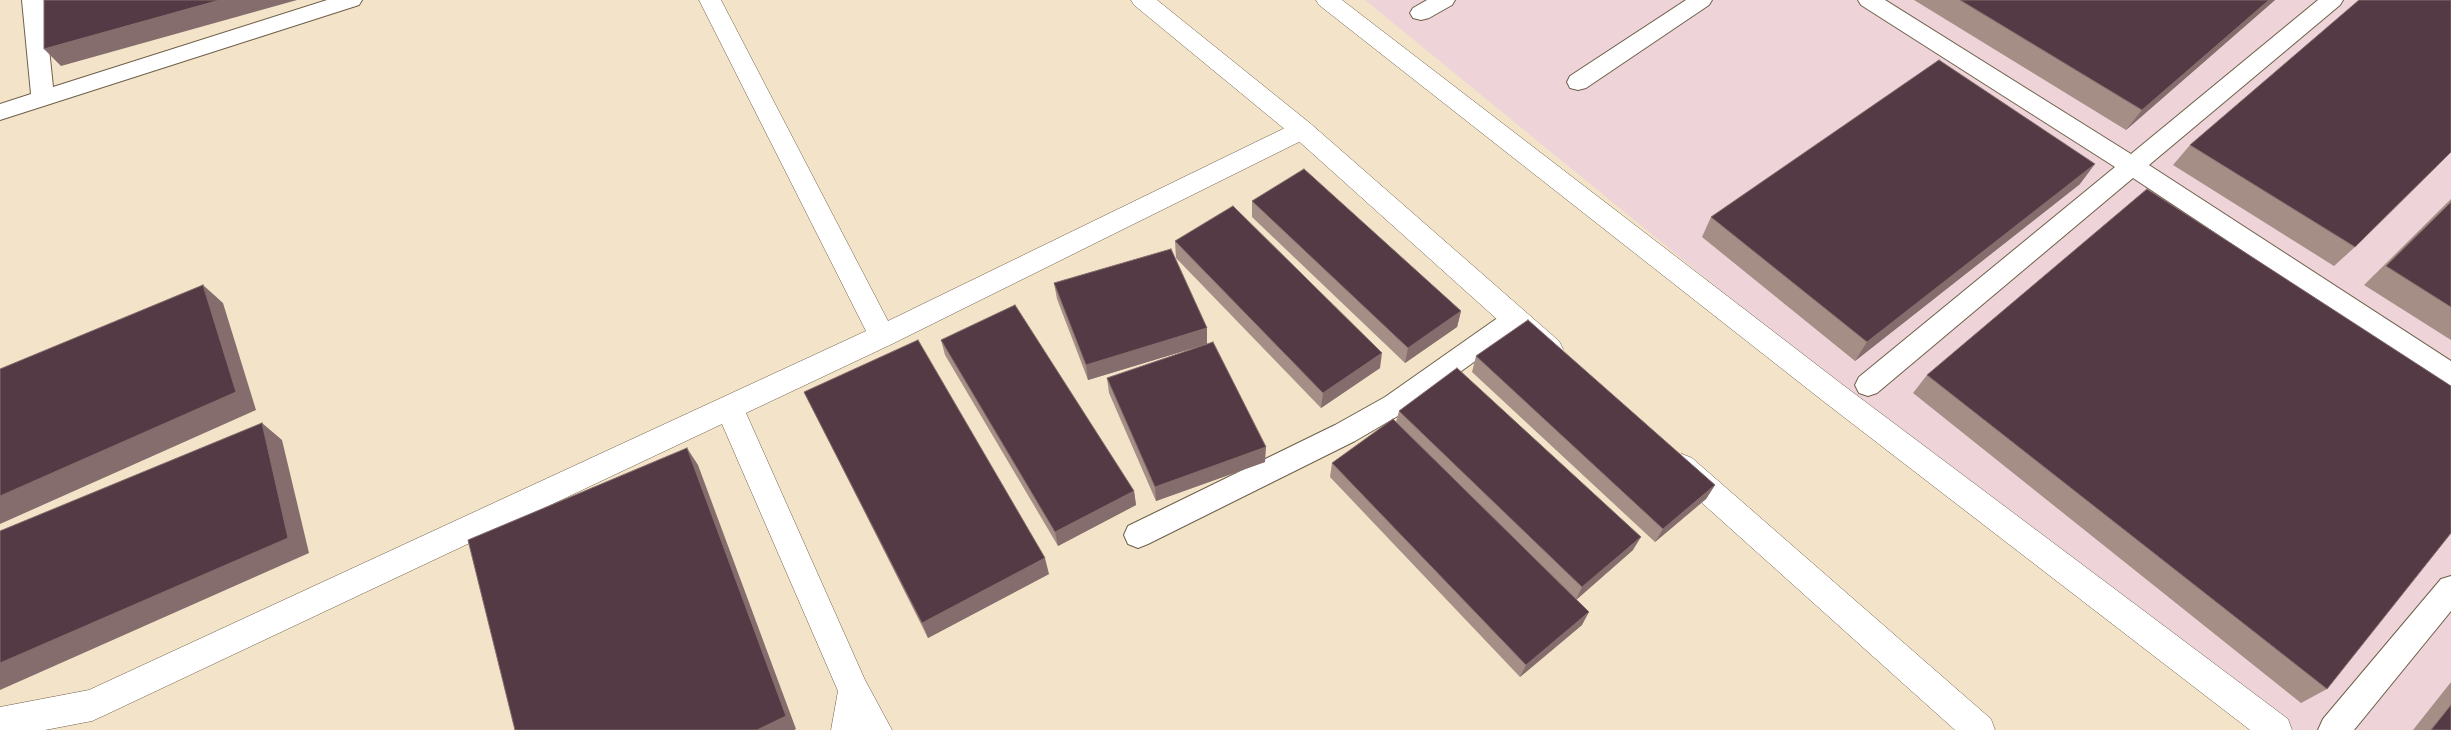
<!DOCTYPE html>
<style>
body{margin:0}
canvas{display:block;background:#f3e3c8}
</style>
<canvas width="2451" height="730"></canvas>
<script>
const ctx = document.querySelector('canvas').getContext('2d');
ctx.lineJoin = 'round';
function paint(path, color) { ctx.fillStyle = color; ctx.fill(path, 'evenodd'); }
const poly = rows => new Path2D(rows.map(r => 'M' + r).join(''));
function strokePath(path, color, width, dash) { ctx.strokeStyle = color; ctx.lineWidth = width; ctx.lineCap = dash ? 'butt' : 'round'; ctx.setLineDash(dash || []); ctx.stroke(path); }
const industrial = poly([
 [1365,0,2451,0,2451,730,2277,730,1852,398]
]);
const service = poly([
 [22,0,44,0,53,87,327,0,362,0,359,5,0,120,0,104,31,94,22,0],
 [1427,0,1455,0,1452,5,1429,18,1421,20,1413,18,1410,13,1413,8,1427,0],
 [1686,0,1712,0,1709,5,1586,88,1578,90,1570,88,1567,82,1570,76,1686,0],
 [1858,0,1885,0,2131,154,2318,0,2343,0,2340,5,2149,165,2451,361,2451,386,2442,383,2133,178,1877,393,1868,396,1859,393,1855,385,1859,377,2115,167,1861,5,1858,0],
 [1515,309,1524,312,1528,319,1524,326,1403,413,1355,441,1148,544,1138,548,1128,544,1124,535,1128,526,1335,425,1385,397,1506,312,1515,309],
 [2451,576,2451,611,2354,730,2318,730,2323,719,2441,579,2451,576]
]);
const minor = poly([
 [699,0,721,0,888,321,1293,124,1302,121,1311,124,1314,130,1311,136,892,344,746,413,865,680,892,730,831,730,838,691,722,424,103,716,92,721,45,730,0,730,0,707,89,690,866,331,699,0],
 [1316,0,1342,0,1843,385,2288,719,2292,730,2250,730,1823,401,1319,5,1316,0]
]);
const tertiary = poly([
 [1131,0,1157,0,1311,124,1559,341,1563,349,1559,357,1549,360,1539,357,1293,136,1134,5,1131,0],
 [1682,454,1692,458,1991,719,1995,730,1955,730,1672,476,1668,467,1672,458,1682,454]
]);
const wall = poly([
 [1914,0,2275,0,2126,130],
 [2190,145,2355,247,2334,266,2173,165],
 [2080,184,1855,361,1702,237,1711,217],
 [2451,199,2451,340,2364,285],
 [1252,201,1461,311,1457,327,1405,363,1252,217],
 [1175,241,1380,368,1321,408,1176,258],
 [1054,283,1207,344,1088,380,1057,299],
 [941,340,1134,491,1136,505,1058,546,945,355],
 [1476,356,1715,485,1706,499,1655,542,1472,372],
 [1927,375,2327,689,2301,703,1913,393],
 [1107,378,1265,462,1156,501,1109,393],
 [804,392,1049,574,928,638],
 [1399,411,1633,550,1576,600,1582,625,1520,677,1330,477,1332,463,1396,422],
 [2451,682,2451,730,2413,730]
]);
const shadedWall = poly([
 [220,0,297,0,61,66,44,49],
 [2269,0,2275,0,2126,130,2142,110],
 [2095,164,2080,184,1855,361,1867,342],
 [203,285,223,303,256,410,0,524,0,496],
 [1461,311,1457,327,1405,363,1408,348],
 [1207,328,1207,344,1088,380,1086,365],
 [1382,353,1380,368,1321,408,1323,393],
 [262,423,282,440,309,553,0,690,0,663],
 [1266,447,1265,462,1156,501,1155,487],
 [687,448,698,465,796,729,794,730,757,730],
 [1715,485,1706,499,1655,542,1663,529],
 [1134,491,1136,505,1058,546,1055,532],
 [1641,537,1633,550,1576,600,1582,587],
 [1045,558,1049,574,928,638,922,623],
 [1589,612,1582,625,1520,677,1526,665]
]);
const building = poly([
 [44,0,220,0,44,49,44,0],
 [1960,0,2269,0,2142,110,1960,0],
 [2359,0,2451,0,2451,152,2355,247,2190,145,2359,0],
 [1939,60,2095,164,1867,342,1711,217,1939,60],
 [1304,169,1461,311,1408,348,1252,201,1304,169],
 [2147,189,2451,386,2451,533,2327,689,1927,375,2147,189],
 [2451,202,2451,307,2386,266,2451,202],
 [1233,206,1382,353,1323,393,1175,241,1233,206],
 [1171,249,1207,328,1086,365,1054,283,1171,249],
 [203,285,236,392,0,496,0,369,203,285],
 [1015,305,1134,491,1055,532,941,340,1015,305],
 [1528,320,1715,485,1663,529,1476,356,1528,320],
 [918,340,1045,558,922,623,804,392,918,340],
 [1213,342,1266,447,1155,487,1107,378,1213,342],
 [1457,368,1641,537,1582,587,1399,411,1457,368],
 [1393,419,1589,612,1526,665,1332,463,1393,419],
 [262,423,288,538,0,663,0,531,262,423],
 [687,448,786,716,757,730,515,730,468,540,687,448],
 [2451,705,2451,730,2431,730,2451,705]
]);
paint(industrial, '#eed4d9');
strokePath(service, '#6e5f48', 2);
strokePath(minor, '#6e5f48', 1);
strokePath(tertiary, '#6e5f48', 1);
paint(service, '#fff');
paint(minor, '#fff');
paint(tertiary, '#fff');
paint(wall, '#a48e86');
paint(shadedWall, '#846d6c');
paint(building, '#543a44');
strokePath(building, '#846d6c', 1);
</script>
